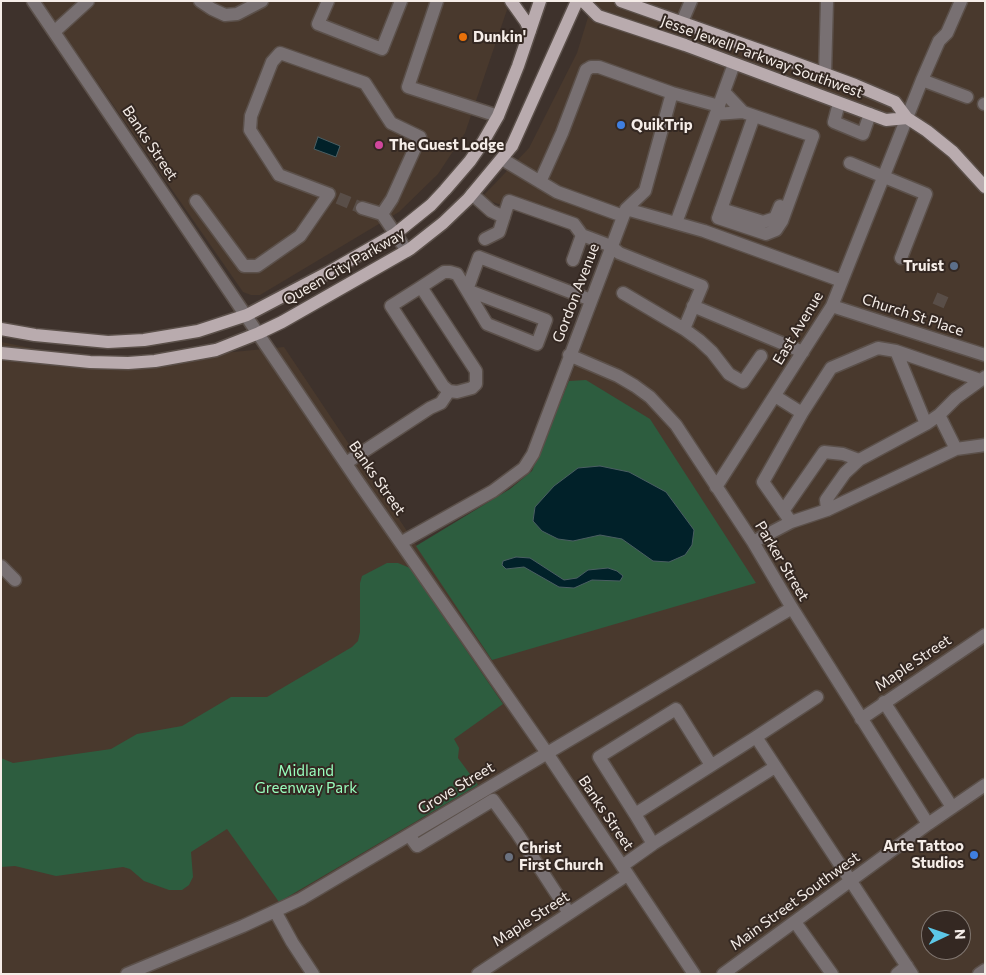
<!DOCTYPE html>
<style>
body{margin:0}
#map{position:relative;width:986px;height:975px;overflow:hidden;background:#3e322c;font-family:Commissioner,sans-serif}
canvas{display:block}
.frame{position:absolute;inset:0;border:2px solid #f5ede8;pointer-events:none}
.north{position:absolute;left:921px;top:910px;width:50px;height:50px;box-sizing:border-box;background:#342822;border:1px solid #817771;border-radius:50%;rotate:87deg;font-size:14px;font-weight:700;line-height:20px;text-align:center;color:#f5ede8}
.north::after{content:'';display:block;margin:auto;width:18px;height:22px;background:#5cc7e7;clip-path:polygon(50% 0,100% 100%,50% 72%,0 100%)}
</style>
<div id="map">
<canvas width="986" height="975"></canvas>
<div class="frame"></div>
<div class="north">N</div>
</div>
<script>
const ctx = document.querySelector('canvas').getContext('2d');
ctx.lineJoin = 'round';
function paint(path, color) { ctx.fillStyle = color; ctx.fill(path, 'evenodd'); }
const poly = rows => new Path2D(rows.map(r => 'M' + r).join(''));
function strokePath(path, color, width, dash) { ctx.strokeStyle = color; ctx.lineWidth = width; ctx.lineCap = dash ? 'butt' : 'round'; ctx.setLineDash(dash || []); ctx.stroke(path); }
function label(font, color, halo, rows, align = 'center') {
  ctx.font = font + ' Commissioner,sans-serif'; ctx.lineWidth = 4; ctx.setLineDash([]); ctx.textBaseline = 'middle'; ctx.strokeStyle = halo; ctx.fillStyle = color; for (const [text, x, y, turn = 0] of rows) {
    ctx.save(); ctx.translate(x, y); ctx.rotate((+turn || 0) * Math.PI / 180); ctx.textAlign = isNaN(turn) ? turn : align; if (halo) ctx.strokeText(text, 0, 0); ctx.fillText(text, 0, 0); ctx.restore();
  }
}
const commercial = poly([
 [41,1,510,1,465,133,438,174,399,212,260,295,251,295,243,292],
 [593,1,985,1,985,974,1,974,1,342,111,364,284,347,417,546,510,489,532,471,569,381,620,246,481,198,529,148,577,53],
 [931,920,961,920,961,950,931,950]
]);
const green = poly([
 [586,380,650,419,756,583,492,660,416,546,510,489,532,471,569,381],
 [387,563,398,563,410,568,503,704,454,739,459,748,458,758,478,785,279,902,227,829,191,852,193,877,189,885,182,890,169,890,144,881,130,869,123,867,56,876,15,866,1,867,1,758,13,763,111,749,137,734,182,726,231,697,267,697,352,647,358,641,360,632,360,583,362,576]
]);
const water = poly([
 [318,137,340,146,336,157,314,149,318,137],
 [600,466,629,472,666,492,694,530,692,545,685,555,669,562,653,561,622,539,600,535,573,541,558,539,542,531,533,521,535,507,554,486,578,468,600,466],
 [516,557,530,558,564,580,577,578,588,570,608,568,617,571,623,576,620,581,592,580,574,588,559,587,524,567,506,569,502,565,503,561,516,557]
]);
const minorTunnel = poly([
 [338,198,362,208],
 [935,298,951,305]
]);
const minor = poly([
 [33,1,359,483,547,753,694,974],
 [200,1,212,9,225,15,237,14,262,1],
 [328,1,318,24,382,49,401,1],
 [437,1,408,87,498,116],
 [682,22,691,1],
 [54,32,88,1],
 [825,74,827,1],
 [922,80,967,97],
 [839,103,834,122,863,134,870,114],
 [984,104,985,104],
 [716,114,743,112],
 [502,159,557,192,623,216],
 [850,163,926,194,901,258],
 [540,182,562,133,586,70,591,67,599,67,672,93,719,106],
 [472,194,491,211,504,217],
 [196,201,244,266,257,266,300,236,329,194,279,175,250,130,251,116,272,62,280,53,365,83,391,123,420,137,392,199,382,214,407,251],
 [362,208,382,214],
 [626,209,645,191,672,93],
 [721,209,763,222,775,218,780,206],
 [718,218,766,234,776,230,782,221,813,136,743,112,724,92],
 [718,218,754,116],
 [676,223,734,64],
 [485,239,499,232,509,201,574,224,582,235,611,246,619,253,702,286,684,329,623,293],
 [573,260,582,235],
 [421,287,476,371,476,384,472,388,457,392,449,391,443,386,391,306,421,287,444,272,450,272,457,274,487,324,537,344,546,320,467,290,479,257,591,300],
 [693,306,803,352],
 [832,306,985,355],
 [684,329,699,340,712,352,729,374,743,382,761,356],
 [896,351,926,424],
 [569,355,618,376,635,386,650,397,676,425,753,542,792,608,928,824],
 [775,396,802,413],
 [939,415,956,449],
 [346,463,430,408,441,403,449,391],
 [716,487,832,306,922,80,939,41,947,33,961,1],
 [827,510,826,500,845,473,859,460,926,424,939,415,956,398,985,377],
 [783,511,824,452,843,454,859,460],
 [791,522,763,482,802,413,831,368,878,348,896,351,980,380],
 [402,542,493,491,524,468,533,454,626,209,704,231,842,281],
 [753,542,791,522,827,510,956,449,985,445],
 [1,566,15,580],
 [817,697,756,737,912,974],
 [884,702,952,807],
 [861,719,985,635],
 [711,765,676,709,599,757,635,814,756,737],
 [635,814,653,844,775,767],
 [409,835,417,846,493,800,517,833,569,913],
 [622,866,653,844],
 [275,911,292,942,313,974],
 [795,922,832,974],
 [127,974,243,926,301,899,792,608],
 [478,974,627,875],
 [723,974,928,824,985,785],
 [897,974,907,966],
 [979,974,985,970]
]);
const major = poly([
 [511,1,526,22,530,31],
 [583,1,598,16,685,45,886,120,907,118],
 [621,1,779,57,855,85,895,102,907,118,927,131,953,152,985,187],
 [1,329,35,335,108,342,144,340,198,331,247,315,329,272,395,234,431,205,445,190,470,161,483,142,498,116,518,66,540,1],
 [1,353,90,362,128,363,155,361,216,350,259,333,282,322,410,249,443,223,468,199,512,146,577,1]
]);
const markers = [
 [463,37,5,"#e8710a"],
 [621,125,5,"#3f7fe0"],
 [379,145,5,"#d1479c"],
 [954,266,5,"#5c6f8a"],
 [974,855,5,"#3f7fe0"],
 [509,857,5,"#6b7280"]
];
const poiNames = [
 ["Dunkin'",473,37],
 ["QuikTrip",631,125],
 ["The Guest Lodge",389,145],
 ["Truist",944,266,"right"],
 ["Arte Tattoo",964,846,"right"],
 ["Studios",964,863,"right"],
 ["Christ",519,848],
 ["First Church",519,865]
];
const streetNames = [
 ["Jesse Jewell Parkway Southwest",762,57,20],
 ["Banks Street",150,143,56],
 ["Queen City Parkway",344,267,-30],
 ["Gordon Avenue",576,293,-69],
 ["Church St Place",913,315,18],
 ["East Avenue",798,328,-59],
 ["Banks Street",377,478,55],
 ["Parker Street",782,561,59],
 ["Maple Street",913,663,-34],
 ["Grove Street",456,788,-31],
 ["Banks Street",606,813,56],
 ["Main Street Southwest",795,901,-36],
 ["Maple Street",531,919,-33]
];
const parkNames = [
 ["Midland",306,771],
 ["Greenway Park",306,788]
];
paint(commercial, '#49392d');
paint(green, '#2d5d3f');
paint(water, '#012129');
strokePath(water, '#4a5e62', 1);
strokePath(minorTunnel, '#594e48', 12, [12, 6]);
strokePath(minor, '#5b504a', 15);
strokePath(major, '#5b504a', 15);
strokePath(minor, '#787072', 12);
strokePath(major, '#b9abae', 12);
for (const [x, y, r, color] of markers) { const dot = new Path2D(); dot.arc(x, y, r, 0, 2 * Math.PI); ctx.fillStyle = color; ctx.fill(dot); strokePath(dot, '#342822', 2); }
label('bold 15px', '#f5ede8', '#342822', poiNames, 'left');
label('15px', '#f5ede8', '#342822', streetNames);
label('15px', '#99febd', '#342822', parkNames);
</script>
